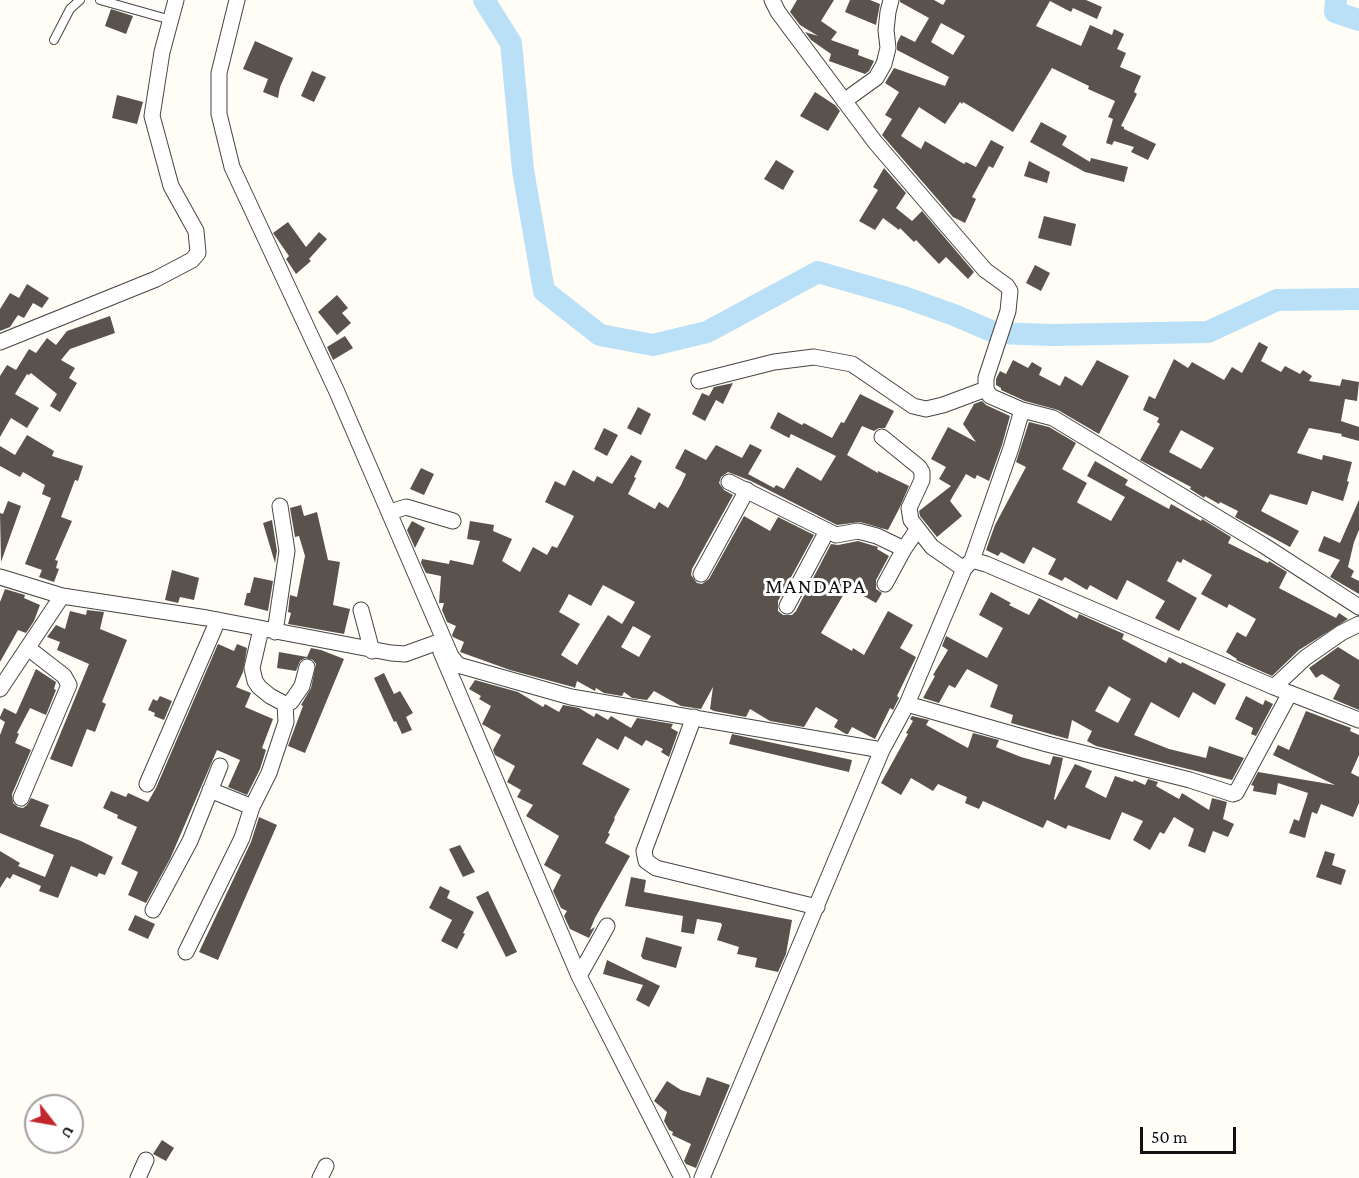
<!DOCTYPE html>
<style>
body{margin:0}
#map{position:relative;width:1359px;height:1178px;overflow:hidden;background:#fffdf5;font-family:"Crimson Pro",serif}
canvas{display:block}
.north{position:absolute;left:24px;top:1094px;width:60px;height:60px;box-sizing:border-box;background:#fff;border:2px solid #a0a0a0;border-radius:50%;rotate:121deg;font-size:16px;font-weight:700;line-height:24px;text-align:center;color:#111}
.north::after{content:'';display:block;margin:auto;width:21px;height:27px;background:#c4262e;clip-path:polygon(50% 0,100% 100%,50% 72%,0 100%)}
.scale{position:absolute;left:1140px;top:1127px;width:96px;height:27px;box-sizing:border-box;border:3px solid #111;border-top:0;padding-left:8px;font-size:18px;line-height:21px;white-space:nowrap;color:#111;-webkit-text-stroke:4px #fff;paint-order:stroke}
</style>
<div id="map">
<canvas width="1359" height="1178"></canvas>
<div class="north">U</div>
<div class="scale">50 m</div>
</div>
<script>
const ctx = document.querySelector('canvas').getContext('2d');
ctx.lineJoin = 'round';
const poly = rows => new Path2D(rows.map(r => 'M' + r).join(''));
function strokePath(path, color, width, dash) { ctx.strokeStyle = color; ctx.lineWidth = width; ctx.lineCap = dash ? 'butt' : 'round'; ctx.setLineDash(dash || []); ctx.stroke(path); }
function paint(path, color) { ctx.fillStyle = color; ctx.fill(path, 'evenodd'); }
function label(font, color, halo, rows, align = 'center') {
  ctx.font = font + ' "Crimson Pro",serif'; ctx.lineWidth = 6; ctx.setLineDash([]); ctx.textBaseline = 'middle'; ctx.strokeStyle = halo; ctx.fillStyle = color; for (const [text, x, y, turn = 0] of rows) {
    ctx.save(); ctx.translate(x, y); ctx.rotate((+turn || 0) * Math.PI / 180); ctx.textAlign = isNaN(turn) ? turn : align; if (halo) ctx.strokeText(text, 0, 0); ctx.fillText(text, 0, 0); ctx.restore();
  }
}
const river = poly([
 [484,0,511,43,523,170,544,291,600,335,653,345,707,332,818,272,904,297,954,315,996,333,1052,335,1208,332,1277,300,1359,299],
 [1336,0,1335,12,1359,20]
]);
const building = poly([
 [797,0,834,0,821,21,837,32,831,40,859,50,858,55,874,61,869,71,865,74,829,61,831,54,811,40,805,32,818,36,800,25,790,12],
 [850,0,870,0,880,4,876,25,845,12],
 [900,0,934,0,943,5,946,0,1086,0,1102,7,1097,19,1073,8,1071,12,1050,1,1036,26,1081,46,1090,25,1112,35,1114,29,1124,34,1117,49,1126,53,1120,67,1141,76,1134,92,1137,94,1121,126,1124,127,1124,129,1156,144,1148,160,1131,152,1134,147,1114,141,1112,145,1106,143,1113,119,1108,117,1115,101,1088,89,1089,86,1052,68,1013,132,963,102,962,104,960,102,945,124,919,107,901,136,921,149,925,141,964,164,966,162,976,167,991,140,1004,147,993,168,989,166,972,197,976,199,965,223,953,217,882,135,892,119,885,115,899,92,885,83,894,68,945,86,949,77,897,50,897,43,901,35,915,42,929,18,900,2],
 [941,23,965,36,953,55,931,42],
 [111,9,133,16,126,34,105,26],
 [255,41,293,58,280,87,278,98,263,92,268,79,243,69],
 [312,71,326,77,314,102,301,96],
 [815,92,835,105,840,111,828,131,800,116],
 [117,95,143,102,137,124,112,118],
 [1041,122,1067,136,1062,145,1090,162,1091,158,1128,167,1124,182,1085,172,1030,142],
 [776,160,794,171,783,190,764,179],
 [1029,161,1050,172,1047,183,1024,176],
 [884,168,906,193,896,208,912,221,922,211,974,272,968,279,946,257,939,264,916,240,914,242,900,228,899,230,883,218,875,230,859,221,878,190,873,187],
 [1044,216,1076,224,1071,246,1038,238],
 [288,222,306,247,319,232,327,239,309,259,311,261,296,274,286,259,289,256,273,233],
 [1035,265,1050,273,1041,291,1026,283],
 [27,284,49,298,42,308,33,303,24,318,18,315,10,327,0,331,0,309,10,293,19,298],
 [337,295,348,308,342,313,351,323,337,335,318,312],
 [110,316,115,333,70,349,61,360,75,368,69,378,77,383,60,412,50,406,57,394,31,373,29,375,27,374,15,394,39,408,27,428,11,418,0,437,0,376,7,365,16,370,29,349,36,353,47,338,56,345,67,331],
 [345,336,353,348,333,360,327,347],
 [1259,342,1268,347,1261,361,1281,372,1285,366,1300,374,1303,370,1312,376,1309,381,1340,386,1342,379,1359,382,1357,401,1345,399,1341,421,1359,427,1359,441,1341,436,1342,434,1309,428,1297,453,1322,460,1323,455,1352,462,1347,481,1349,482,1343,501,1312,491,1307,505,1270,494,1261,511,1299,531,1290,547,1235,517,1238,511,1220,502,1219,504,1205,496,1204,498,1190,489,1191,487,1140,460,1160,424,1157,422,1159,418,1143,410,1149,396,1155,399,1174,359,1188,368,1192,362,1224,380,1232,367,1242,373],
 [1181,430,1214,448,1201,469,1169,452],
 [1013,360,1028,368,1032,362,1042,368,1039,375,1060,386,1065,376,1082,386,1097,360,1129,376,1099,434,1058,410,1025,401,1001,390,1001,388,996,385,996,379,1000,371,1006,374],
 [733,383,723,404,716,400,705,421,692,414,702,393,709,396,714,387],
 [860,394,894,411,885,428,879,428,874,431,862,426,847,455,878,473,878,471,909,486,899,509,888,530,860,522,837,525,751,481,728,472,721,477,719,483,724,490,733,495,692,569,691,575,697,583,702,584,709,579,744,516,770,531,778,517,814,535,778,601,778,611,783,615,792,615,796,611,831,544,838,545,858,541,878,547,877,549,889,556,876,580,876,589,882,593,876,603,848,587,821,633,852,651,853,648,864,655,888,611,913,625,900,648,916,657,897,696,899,698,893,710,890,708,875,739,852,727,848,734,846,734,834,727,838,720,816,707,804,727,770,721,750,709,746,717,714,711,710,709,713,687,701,709,681,706,654,691,647,700,632,698,624,692,622,696,604,693,596,688,595,691,577,681,575,688,573,687,510,670,460,652,464,642,453,637,452,635,456,626,447,622,442,610,444,603,439,603,441,576,426,573,421,563,422,559,449,564,450,560,473,565,480,541,467,539,470,521,494,525,493,531,512,539,502,561,520,572,533,547,547,555,552,546,557,548,569,526,574,516,545,502,555,481,565,486,573,470,594,482,597,476,612,484,631,455,642,461,634,477,636,478,628,494,655,509,659,502,668,508,681,485,686,474,675,468,685,449,706,460,716,445,742,458,750,444,762,450,748,474,774,488,776,485,784,489,797,467,821,481,836,456,791,434,789,438,770,428,778,412,802,425,804,423,832,438,841,422,844,423],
 [603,585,635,602,622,624,608,615,577,665,561,655,580,624,559,612,569,594,591,606],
 [633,626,651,636,639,657,621,647],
 [982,401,986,405,1010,416,1002,445,989,481,977,475,975,479,966,474,950,501,962,516,937,537,920,516,919,511,951,486,939,479,946,467,931,459,948,427,976,442,963,424,974,404],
 [638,407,651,414,641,435,627,428],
 [1029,422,1049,427,1076,443,1062,469,1087,483,1077,502,1078,503,1111,521,1125,497,1087,476,1095,461,1128,480,1125,485,1169,509,1171,504,1201,521,1202,519,1231,537,1228,543,1268,563,1269,561,1287,572,1279,588,1336,618,1339,613,1348,619,1299,650,1272,676,1236,660,1237,659,1226,652,1237,632,1246,637,1256,619,1229,604,1227,608,1201,594,1212,575,1183,559,1181,563,1177,561,1167,581,1197,598,1179,631,1155,618,1165,601,1127,580,1117,600,1090,585,1087,590,1065,577,1062,581,1048,574,1056,559,1033,547,1024,564,1001,552,998,556,986,550,995,525,1026,467,1016,462],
 [604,428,618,435,607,456,594,449],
 [27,435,54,451,52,456,83,466,78,481,75,480,61,517,72,521,55,560,58,561,56,568,59,569,54,582,39,577,42,570,25,564,51,498,42,494,45,485,23,472,20,477,0,466,0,446,15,455],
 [421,468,434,474,424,495,410,489],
 [1359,500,1359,530,1354,542,1348,567,1354,571,1351,577,1359,581,1359,594,1330,577,1340,560,1318,551,1324,536,1340,543],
 [8,501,21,506,1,562,0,513,3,514],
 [301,505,304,516,317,512,328,560,340,562,333,605,350,609,344,634,288,624,291,613,288,612,290,595,297,597,305,556,299,536,295,537,290,508],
 [272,520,277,551,275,563,263,523],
 [412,521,425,528,415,548,407,530],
 [172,570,199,578,194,600,180,597,178,603,165,600],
 [254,577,273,581,268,611,244,605,247,593,250,593],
 [5,589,25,595,24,598,40,605,34,621,26,633,18,630,0,662,0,602],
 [991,592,1011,603,1009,605,1029,615,1039,598,1077,619,1079,614,1124,634,1122,639,1166,663,1169,657,1181,664,1182,662,1226,684,1215,705,1193,692,1179,718,1151,702,1134,735,1169,749,1206,758,1209,746,1244,758,1232,780,1096,746,1087,741,1092,731,1072,720,1068,739,1011,723,1013,715,990,707,998,685,967,669,955,688,949,685,939,703,923,698,935,676,933,675,948,650,942,646,946,636,987,658,1003,628,979,615],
 [1109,686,1131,699,1118,723,1095,711],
 [87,610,104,612,100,629,127,640,102,702,106,704,95,732,87,729,72,767,50,759,89,664,57,650,60,642,47,637,56,625,65,629,70,611,86,615],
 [218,644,234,651,237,644,247,648,243,672,236,687,251,693,245,707,273,719,262,748,266,750,260,769,247,795,228,787,240,760,217,750,170,859,146,903,128,895,138,872,121,864,137,827,117,818,118,815,103,808,111,791,126,797,128,793,148,802,156,788],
 [1338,647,1359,660,1359,710,1333,699,1340,685,1322,674,1316,678,1309,668],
 [311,648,321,650,344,659,305,753,288,746,303,706,301,705,311,688,316,664,313,660,305,658,300,661,296,671,277,668,279,652,307,657],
 [36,669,56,682,54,689,56,690,46,715,30,708,17,733,19,734,15,743,31,750,12,794,13,803,18,807,23,808,27,805,31,798,49,805,40,826,81,841,113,857,105,875,99,873,97,877,71,866,58,898,39,891,41,886,13,874,10,879,7,877,0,888,0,851,20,863,18,866,45,877,54,855,0,833,0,735,5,722,0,719,0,717,4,708,16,714],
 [384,673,394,694,400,691,413,713,406,717,412,730,402,734,396,721,394,722,374,678],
 [475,680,518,692,543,707,545,704,559,712,563,705,579,708,594,717,596,713,608,720,611,716,631,728,637,718,673,724,671,728,678,732,669,757,661,752,663,749,646,740,642,746,625,736,618,750,597,738,582,764,630,789,614,818,615,819,608,833,610,834,605,843,630,856,595,918,590,930,595,927,589,938,570,929,564,916,567,911,561,908,553,891,561,875,544,865,559,836,526,816,533,805,517,797,521,790,507,782,515,766,495,755,493,750,501,735,482,724,491,706,479,699,481,696,469,689],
 [160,696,172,701,164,720,154,716,155,713,148,710,153,699,157,701],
 [1246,696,1263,705,1265,700,1273,704,1256,736,1251,734,1253,728,1235,719],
 [1306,711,1351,728,1350,731,1359,735,1359,755,1351,773,1359,777,1359,803,1353,817,1321,804,1317,814,1312,812,1305,838,1289,833,1294,819,1299,821,1308,793,1278,783,1276,795,1253,791,1254,786,1251,785,1258,772,1335,785,1273,755,1278,745,1289,750],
 [912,716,929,720,926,725,968,748,973,733,999,740,996,747,1021,757,1050,765,1053,756,1063,758,1054,799,1055,800,1075,764,1092,771,1085,787,1106,798,1115,776,1133,782,1134,780,1145,785,1148,779,1158,782,1156,786,1179,799,1182,793,1209,810,1212,798,1227,802,1223,819,1234,824,1228,837,1213,831,1205,853,1188,846,1194,829,1174,817,1164,834,1160,832,1150,850,1133,840,1143,821,1122,812,1110,840,1068,825,1066,829,1047,820,1043,828,983,801,979,809,965,803,967,797,938,784,933,791,911,778,901,795,881,783,908,734,906,733,913,721,910,719],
 [732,734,852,760,849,772,729,744],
 [259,817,277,825,218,960,199,952,251,842],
 [460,845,475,872,463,877,449,849],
 [1325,851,1335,854,1332,865,1346,870,1341,885,1316,877],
 [631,877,646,880,644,892,792,920,786,954,778,972,755,967,757,958,737,954,739,947,717,940,722,925,721,923,697,919,694,934,681,932,683,916,625,906],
 [440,886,450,891,447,898,474,912,463,933,465,934,457,949,441,941,452,920,429,908],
 [488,891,517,952,506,957,476,897],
 [135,915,155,924,148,939,128,930],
 [646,937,682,947,676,968,643,959,641,956],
 [607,960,660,986,649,1007,636,1000,643,985,603,974],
 [707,1077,730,1085,696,1168,686,1164,684,1161,691,1144,672,1135,673,1132,669,1130,664,1121,667,1112,654,1101,667,1081,681,1090,700,1096],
 [162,1140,174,1148,166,1161,153,1154]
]);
const service = poly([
 [100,0,171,20],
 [54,40,70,9,80,0]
]);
const minor = poly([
 [237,0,219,73,219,114,232,167,337,392,451,656,458,665,571,697,882,750,907,704,964,569,972,560,986,564,1274,687,1359,720],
 [772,0,778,12,875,142,985,270,1007,286,1010,291,1008,311,986,378,986,389,990,396,1022,410,1011,448,972,560],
 [844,101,876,78,884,64,888,48,886,30,888,12,891,0],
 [0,342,156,279,192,260,198,253,196,231,171,186,152,116,162,52,176,0],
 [699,381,774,362,814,357,852,364,913,406,926,409,943,405,986,389],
 [1022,410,1053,418,1263,545,1359,607],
 [882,437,919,467,922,472,922,480,909,508,911,520,932,547,964,569],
 [729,482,836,535,858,531,877,536,904,549,917,530],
 [390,512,406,507,453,521],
 [701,574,747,490],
 [0,577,62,596],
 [885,584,904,549],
 [787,606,827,531],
 [361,610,372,651],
 [275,632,287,551,280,506],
 [441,652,579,976,682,1178],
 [1274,687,1305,658,1341,633,1359,624],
 [0,689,62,596,207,618,391,653,405,654,444,640],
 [285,704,291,702,302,686,307,667],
 [907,704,1047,744,1190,780,1233,794,1236,793,1290,693],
 [694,717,644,851,646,861,656,868,817,907],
 [147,784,218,620],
 [210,790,252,807],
 [21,798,69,685,64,676,28,648],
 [153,910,190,841,220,766],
 [186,952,242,838,252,807,269,773,286,722,285,704,270,696,259,687,255,681,252,668,261,629],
 [579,976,607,926],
 [138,1178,146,1160],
 [320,1178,326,1166],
 [702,1178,882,750]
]);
const quarterNames = [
 ["MANDAPA",816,587]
];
strokePath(river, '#b9e0f7', 22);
paint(building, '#5a524d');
strokePath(service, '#444', 10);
strokePath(minor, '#444', 17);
strokePath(service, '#fff', 8);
strokePath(minor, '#fff', 15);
ctx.letterSpacing = '1.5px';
label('21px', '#111', '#fff', quarterNames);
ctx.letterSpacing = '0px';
</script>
